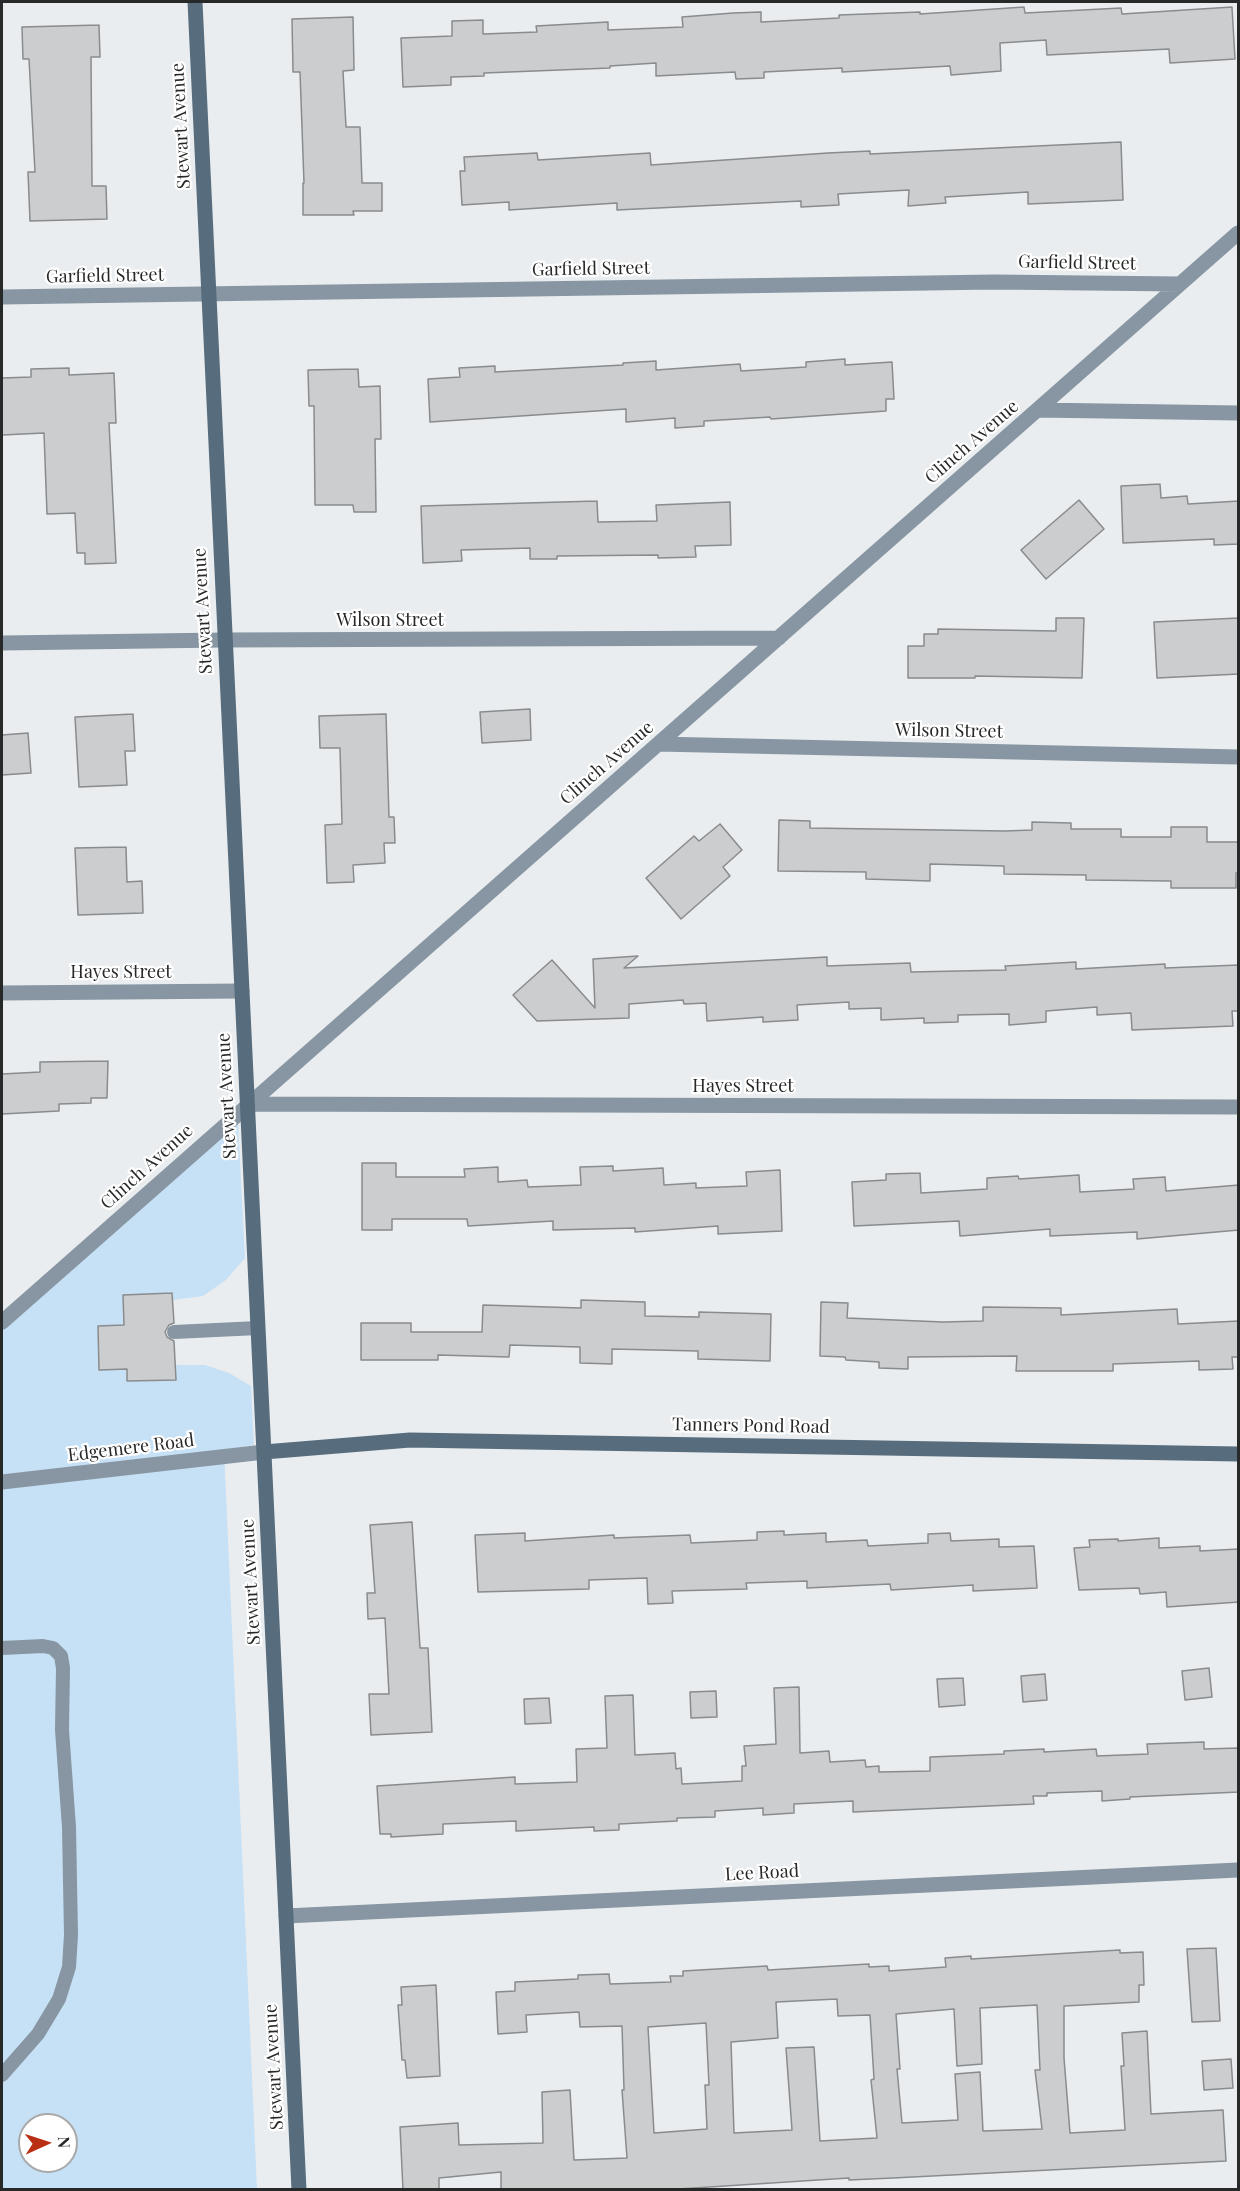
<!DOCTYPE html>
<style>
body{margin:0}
#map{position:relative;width:1240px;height:2191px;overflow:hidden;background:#eaedef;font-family:"Playfair Display",serif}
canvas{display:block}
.frame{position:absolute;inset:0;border:3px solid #272828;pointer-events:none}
.north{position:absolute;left:18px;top:2113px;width:60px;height:60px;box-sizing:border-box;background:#fff;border:2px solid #a9a9a9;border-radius:50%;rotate:87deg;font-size:16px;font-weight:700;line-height:24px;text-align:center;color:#272828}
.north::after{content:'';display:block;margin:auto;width:21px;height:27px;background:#ba2f14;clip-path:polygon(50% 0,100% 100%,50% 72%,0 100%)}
</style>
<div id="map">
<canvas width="1240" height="2191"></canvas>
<div class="frame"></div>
<div class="north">N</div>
</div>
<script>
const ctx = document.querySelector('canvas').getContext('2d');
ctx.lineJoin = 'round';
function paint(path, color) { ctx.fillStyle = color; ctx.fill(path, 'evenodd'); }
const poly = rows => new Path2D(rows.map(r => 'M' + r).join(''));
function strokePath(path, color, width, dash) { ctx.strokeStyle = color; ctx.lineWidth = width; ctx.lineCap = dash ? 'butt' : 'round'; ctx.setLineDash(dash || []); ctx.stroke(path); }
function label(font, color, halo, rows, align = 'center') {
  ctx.font = font + ' "Playfair Display",serif'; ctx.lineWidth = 4.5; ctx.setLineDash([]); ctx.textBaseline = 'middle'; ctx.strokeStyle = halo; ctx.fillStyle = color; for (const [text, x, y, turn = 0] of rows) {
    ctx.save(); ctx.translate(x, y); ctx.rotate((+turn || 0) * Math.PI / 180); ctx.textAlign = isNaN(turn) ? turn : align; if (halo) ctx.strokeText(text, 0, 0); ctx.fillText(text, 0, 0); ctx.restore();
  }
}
const green = poly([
 [238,1123,245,1258,226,1280,203,1296,173,1300,172,1293,123,1295,124,1325,98,1326,99,1370,127,1369,127,1381,175,1380,175,1365,205,1365,229,1373,251,1386,254,1445,224,1450,257,2189,2,2189,2,1330],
 [30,2125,66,2125,66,2161,30,2161]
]);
const building = poly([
 [1024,7,1025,13,1121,8,1122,14,1232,7,1235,59,1170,63,1169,49,1047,55,1046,40,1000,43,1001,71,951,75,950,66,842,72,842,68,764,72,764,78,736,79,735,72,656,76,656,63,610,66,610,68,484,73,484,76,451,77,451,85,403,87,401,38,452,36,452,21,483,20,483,34,537,32,536,26,608,22,608,30,683,27,682,17,733,13,761,12,761,22,839,18,839,15,920,12,920,14,1024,7],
 [353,17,354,70,343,71,346,127,360,127,362,183,382,183,382,211,353,211,354,215,303,215,303,183,304,183,300,72,293,72,292,19,353,17],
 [99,25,100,57,91,57,92,186,106,186,107,219,30,221,28,172,35,172,29,59,23,59,22,27,99,25],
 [1121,142,1123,200,1028,204,1028,192,945,197,946,203,908,206,909,190,838,194,839,205,801,207,801,201,617,210,617,203,509,210,509,202,462,205,460,171,465,171,464,157,537,153,538,160,650,153,651,165,828,153,870,151,870,154,1121,142],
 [845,359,845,365,892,362,894,399,886,399,886,411,771,419,770,417,704,421,704,426,675,428,675,418,626,422,626,409,430,422,428,379,460,377,459,368,495,366,495,372,623,365,623,363,656,361,656,370,740,364,741,371,806,367,806,362,845,359],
 [69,368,69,375,114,373,116,423,109,423,116,563,85,564,85,553,77,553,75,513,47,514,44,433,2,435,2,378,31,377,31,369,69,368],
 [358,369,359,387,380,386,381,439,375,439,376,512,354,512,353,505,315,505,314,406,309,406,308,370,358,369],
 [1160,484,1161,498,1187,496,1188,504,1239,501,1239,544,1214,545,1214,539,1123,543,1121,486,1160,484],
 [1079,500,1104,529,1046,579,1021,550,1079,500],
 [597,501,598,522,657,521,656,505,730,502,731,545,695,546,696,557,658,558,658,555,557,556,557,559,530,559,530,548,461,550,462,561,423,563,421,506,597,501],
 [1056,618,1084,618,1082,678,975,676,975,678,908,678,908,646,924,646,924,634,938,634,938,629,1056,631,1056,618],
 [1239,618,1239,674,1157,678,1154,622,1239,618],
 [530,709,531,740,482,743,480,712,530,709],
 [133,714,135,751,125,751,127,785,79,787,75,717,133,714],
 [386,714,389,817,394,817,395,843,384,843,385,863,353,865,354,882,327,883,325,825,342,824,340,748,320,748,319,716,386,714],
 [28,733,31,773,2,775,2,735,28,733],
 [779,820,810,821,810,828,1005,831,1032,830,1032,822,1071,823,1071,829,1121,829,1121,837,1171,837,1171,827,1207,827,1207,842,1239,842,1239,873,1236,873,1236,888,1171,888,1171,881,1086,880,1086,875,1004,874,1004,866,930,864,930,881,866,879,866,872,778,871,779,820],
 [720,824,742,850,723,867,730,876,681,919,646,878,694,836,699,841,720,824],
 [126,847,127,882,142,881,143,913,78,915,75,848,126,847],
 [638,956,624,968,827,957,827,966,910,963,911,972,1006,970,1005,966,1076,962,1076,969,1165,964,1165,968,1239,965,1239,1011,1232,1011,1233,1026,1132,1030,1131,1013,1097,1015,1097,1007,1046,1011,1046,1022,1009,1025,1009,1014,958,1015,958,1022,924,1023,924,1018,881,1020,881,1008,849,1009,849,1002,797,1005,798,1020,763,1022,763,1017,707,1021,706,1003,684,1004,683,1000,629,1004,629,1018,537,1021,513,995,552,960,595,1008,593,959,638,956],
 [108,1061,107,1098,91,1098,91,1103,59,1104,59,1111,2,1114,2,1074,40,1072,40,1062,108,1061],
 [362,1163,396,1163,396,1177,465,1177,464,1169,498,1167,498,1182,527,1180,528,1187,581,1185,580,1167,613,1166,613,1171,663,1168,664,1185,696,1183,696,1188,747,1186,746,1172,780,1170,782,1231,718,1234,718,1226,635,1232,635,1228,553,1230,553,1221,468,1226,467,1219,392,1219,392,1230,362,1230,362,1163],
 [920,1173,921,1193,987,1189,987,1178,1018,1176,1019,1179,1079,1175,1080,1192,1134,1189,1133,1179,1165,1177,1166,1191,1239,1185,1239,1230,1137,1239,1137,1232,1050,1236,1050,1229,960,1236,959,1221,854,1226,852,1182,886,1180,886,1174,920,1173],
 [172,1293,174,1323,169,1325,165,1332,167,1337,174,1341,176,1380,127,1381,127,1369,99,1370,98,1326,124,1325,123,1295,172,1293],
 [581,1300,645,1302,645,1316,699,1317,699,1312,771,1314,770,1361,698,1359,698,1351,612,1349,612,1364,580,1363,580,1347,510,1345,509,1357,438,1355,438,1360,361,1360,361,1323,411,1323,411,1332,482,1332,483,1305,581,1308,581,1300],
 [821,1302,848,1303,847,1318,943,1322,983,1321,983,1307,1061,1308,1061,1315,1177,1309,1178,1324,1239,1321,1239,1357,1232,1357,1233,1369,1199,1370,1199,1361,1113,1364,1113,1371,1016,1371,1017,1356,908,1357,908,1369,879,1368,879,1362,846,1360,845,1357,820,1356,821,1302],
 [412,1522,420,1648,428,1648,432,1732,371,1735,369,1694,389,1694,385,1618,368,1619,367,1593,375,1593,370,1525,412,1522],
 [784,1531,784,1535,826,1533,826,1542,867,1540,868,1546,928,1543,928,1534,950,1533,951,1541,999,1539,999,1547,1034,1546,1037,1588,973,1591,973,1585,891,1590,890,1584,807,1588,807,1581,746,1583,747,1589,672,1591,673,1603,648,1604,647,1578,589,1580,589,1589,478,1592,475,1535,525,1533,525,1541,614,1535,614,1538,690,1535,691,1543,757,1540,757,1532,784,1531],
 [1159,1538,1159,1548,1200,1546,1200,1551,1239,1549,1239,1602,1167,1607,1166,1592,1140,1594,1139,1588,1079,1590,1074,1548,1090,1547,1089,1540,1118,1539,1118,1541,1159,1538],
 [1209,1668,1212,1697,1185,1700,1182,1671,1209,1668],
 [1045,1674,1047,1700,1023,1702,1021,1676,1045,1674],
 [963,1678,965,1705,939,1707,937,1679,963,1678],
 [799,1687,800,1753,829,1751,830,1762,865,1760,866,1767,879,1766,879,1772,930,1771,930,1757,1004,1754,1004,1751,1044,1749,1044,1752,1096,1749,1097,1756,1148,1754,1147,1744,1204,1742,1204,1749,1239,1748,1239,1792,1130,1797,1130,1799,1102,1801,1102,1791,1047,1793,1047,1796,1033,1796,1034,1804,853,1812,853,1801,794,1804,794,1813,763,1815,763,1808,715,1811,715,1817,677,1818,677,1821,619,1824,619,1830,594,1831,594,1827,516,1831,516,1821,443,1824,443,1834,391,1837,391,1834,380,1834,377,1786,515,1777,515,1784,577,1782,576,1749,607,1748,605,1696,633,1695,635,1755,675,1753,676,1769,681,1768,682,1784,742,1781,742,1766,746,1766,744,1746,776,1744,774,1688,799,1687],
 [716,1691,717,1717,691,1718,690,1692,716,1691],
 [549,1698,551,1723,525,1724,524,1699,549,1698],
 [1216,1948,1220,2021,1192,2022,1187,1949,1216,1948],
 [1120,1950,1120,1953,1143,1952,1144,1985,1139,1985,1139,2002,1064,2006,1064,2058,1070,2133,1125,2130,1121,2066,1124,2066,1122,2033,1147,2031,1151,2114,1223,2110,1226,2161,893,2178,849,2180,849,2178,663,2190,501,2190,501,2172,439,2178,439,2190,403,2190,400,2127,458,2123,459,2145,543,2143,542,2092,570,2090,574,2160,627,2158,622,2090,624,2090,622,2026,580,2027,579,2012,526,2015,527,2032,498,2034,496,1992,515,1991,515,1982,578,1979,578,1975,609,1974,610,1984,671,1982,670,1976,683,1976,683,1971,767,1966,768,1970,869,1964,869,1967,889,1966,889,1971,946,1967,945,1958,971,1956,971,1959,1120,1950],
 [837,1999,838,2016,870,2015,874,2079,871,2080,877,2138,820,2141,814,2047,786,2048,792,2130,734,2133,731,2042,778,2038,776,2002,837,1999],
 [1037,2005,1040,2070,1035,2070,1042,2129,983,2131,980,2072,955,2074,958,2120,902,2123,897,2069,900,2069,896,2014,954,2009,957,2066,982,2064,980,2008,1037,2005],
 [706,2023,709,2085,705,2085,707,2129,654,2133,648,2027,706,2023],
 [436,1985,440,2076,407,2078,405,2060,402,2060,398,2005,402,2005,401,1987,436,1985],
 [1231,2059,1233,2088,1204,2090,1202,2061,1231,2059]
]);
const lane = poly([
 [174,1332,258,1328],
 [2,1648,43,1646,53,1648,61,1656,63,1668,62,1730,69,1827,71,1935,69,1967,59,1999,38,2034,2,2075]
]);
const street = poly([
 [2,297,994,282,1180,284],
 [1037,410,1238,413],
 [2,643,224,640,779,638],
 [658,744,1238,757],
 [2,993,242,991],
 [247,1104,1238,1107],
 [2,1322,1238,233],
 [2,1482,264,1452],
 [286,1916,1238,1870]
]);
const secondary = poly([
 [195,2,299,2190],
 [264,1452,410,1440,1238,1454]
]);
const streetNames = [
 ["Stewart Avenue",181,126,-93],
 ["Garfield Street",1077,263,1],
 ["Garfield Street",591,269,-1],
 ["Garfield Street",105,276,-1],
 ["Clinch Avenue",972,442,-41],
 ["Stewart Avenue",203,611,-93],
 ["Wilson Street",390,620],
 ["Wilson Street",949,731,1],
 ["Clinch Avenue",607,763,-41],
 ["Hayes Street",121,972],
 ["Hayes Street",743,1086],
 ["Stewart Avenue",227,1096,-93],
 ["Clinch Avenue",147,1167,-42],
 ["Tanners Pond Road",751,1426,1],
 ["Edgemere Road",131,1448,-7],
 ["Stewart Avenue",251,1582,-93],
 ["Lee Road",762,1873,-3],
 ["Stewart Avenue",274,2067,-93]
];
paint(green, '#c6e0f5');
paint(building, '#cbcdcf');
strokePath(building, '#898b8d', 1.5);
strokePath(lane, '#8796a2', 14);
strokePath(street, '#8796a2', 15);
strokePath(secondary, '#576d7e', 15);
label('18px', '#272828', '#fff', streetNames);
</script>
